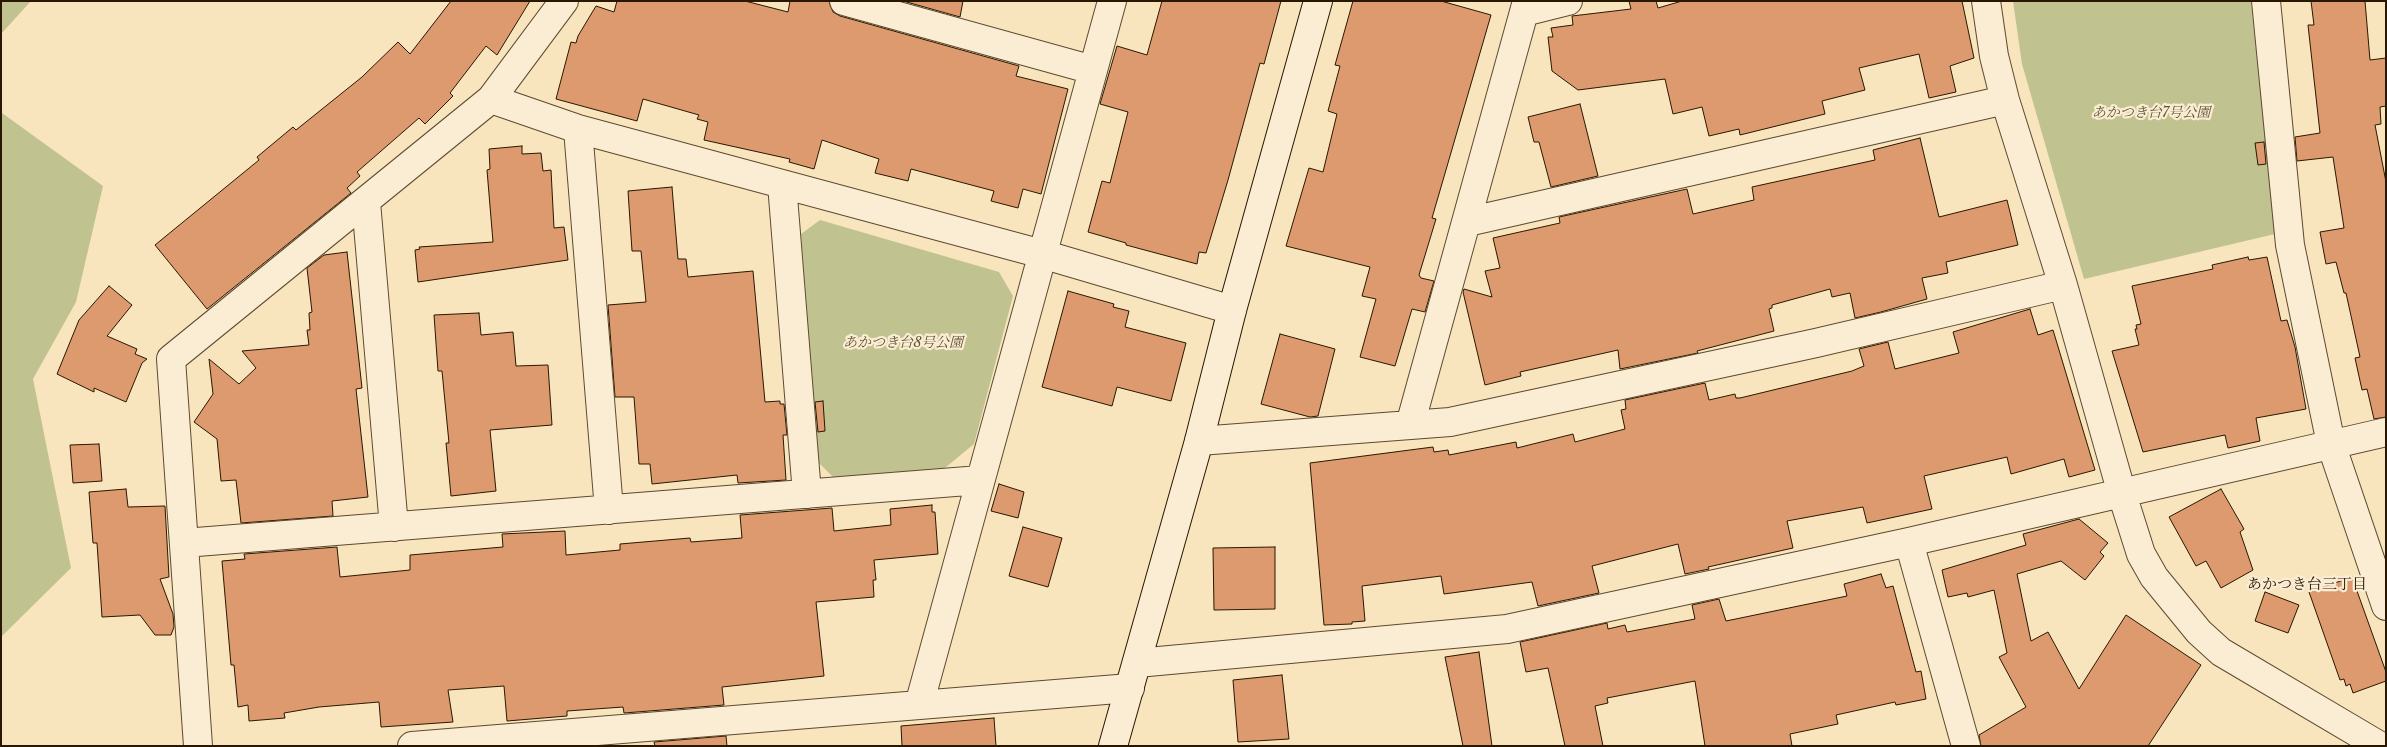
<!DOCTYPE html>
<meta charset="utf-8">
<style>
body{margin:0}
#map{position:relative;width:2387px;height:747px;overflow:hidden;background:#f8e4bd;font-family:"Libre Caslon Text",serif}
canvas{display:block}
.frame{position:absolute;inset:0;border:2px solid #291700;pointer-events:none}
</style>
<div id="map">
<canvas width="2387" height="747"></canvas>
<div class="frame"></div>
</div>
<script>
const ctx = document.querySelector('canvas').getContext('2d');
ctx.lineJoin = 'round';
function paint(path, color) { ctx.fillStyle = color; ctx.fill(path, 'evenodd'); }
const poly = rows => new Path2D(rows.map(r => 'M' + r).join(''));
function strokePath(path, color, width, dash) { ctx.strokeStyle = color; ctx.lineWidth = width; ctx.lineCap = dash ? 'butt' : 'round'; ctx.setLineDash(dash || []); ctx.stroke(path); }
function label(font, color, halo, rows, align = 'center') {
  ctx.font = font + ' "Libre Caslon Text","Noto Serif JP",serif'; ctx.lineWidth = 4.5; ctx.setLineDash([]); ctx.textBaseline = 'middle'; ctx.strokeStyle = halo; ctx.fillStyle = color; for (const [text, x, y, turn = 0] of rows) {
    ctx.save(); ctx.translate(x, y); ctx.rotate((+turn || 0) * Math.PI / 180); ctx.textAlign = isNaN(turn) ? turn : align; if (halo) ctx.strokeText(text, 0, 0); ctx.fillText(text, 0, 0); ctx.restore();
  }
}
const green = poly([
 [1,1,31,1,1,34],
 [2013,1,2251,1,2275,234,2084,279,2022,64],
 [2,113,103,186,76,302,33,379,71,568,1,637],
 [820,220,999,272,1013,296,974,444,940,472,837,481,816,460,801,234]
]);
const building = poly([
 [451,1,530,1,497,55,486,46,450,93,453,96,425,124,419,118,357,172,360,176,347,188,351,193,207,309,155,245,259,160,257,157,293,127,296,130,362,77,398,42,410,54,451,1],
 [617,1,745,1,788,12,790,1,829,1,833,12,840,16,1019,66,1016,76,1068,89,1041,194,1023,189,1018,208,991,201,994,191,911,169,908,181,875,173,879,159,822,140,814,169,789,162,790,159,704,140,708,122,697,119,699,115,643,99,637,121,556,99,571,42,576,43,578,36,596,6,614,12,617,1],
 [903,1,963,1,960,17,903,1],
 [1162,1,1281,1,1264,64,1260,63,1228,180,1206,253,1199,252,1197,264,1126,245,1126,243,1088,232,1102,181,1110,183,1128,112,1100,104,1117,46,1147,55,1162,1],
 [1353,1,1441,1,1491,15,1432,218,1436,219,1419,275,1421,278,1434,281,1425,312,1412,309,1395,366,1360,357,1376,299,1362,296,1370,267,1286,246,1309,168,1323,172,1337,114,1328,111,1340,66,1335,65,1353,1],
 [1629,1,1656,1,1658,8,1682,1,1962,1,1974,58,1950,66,1956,92,1929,98,1919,54,1859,68,1865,90,1822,101,1825,114,1740,135,1739,129,1709,136,1702,107,1673,114,1665,79,1578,90,1552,71,1548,37,1553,37,1551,28,1573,25,1572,16,1631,9,1629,1],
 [2311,1,2365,1,2370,60,2386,58,2386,106,2380,107,2381,124,2375,125,2386,182,2386,417,2374,419,2367,389,2362,390,2355,358,2360,357,2346,293,2344,293,2336,262,2326,264,2320,232,2344,228,2333,157,2297,161,2295,137,2320,133,2308,25,2314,25,2311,1],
 [1580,104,1598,176,1551,187,1539,142,1534,142,1528,117,1580,104],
 [1920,138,1939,217,2007,200,2018,245,1946,262,1948,273,1922,278,1927,299,1881,312,1855,318,1850,293,1832,297,1830,289,1772,305,1772,308,1769,309,1774,331,1697,351,1698,353,1620,369,1618,350,1520,372,1521,376,1485,385,1463,292,1464,289,1492,297,1485,271,1500,268,1493,238,1560,223,1559,217,1687,189,1693,214,1754,200,1752,187,1875,160,1873,150,1920,138],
 [2264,142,2266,164,2258,165,2255,143,2264,142],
 [522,146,522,154,541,153,543,171,551,170,554,228,564,227,568,260,418,282,415,250,420,249,419,247,493,242,487,170,490,169,489,149,522,146],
 [672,187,678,259,686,259,688,277,753,271,765,402,780,401,780,404,784,404,787,435,783,435,786,480,738,483,737,475,652,484,650,464,639,464,634,397,615,397,608,305,646,302,641,251,632,251,628,191,672,187],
 [347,252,362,388,356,389,368,497,332,501,333,516,241,523,236,480,221,481,217,439,194,422,213,394,209,359,239,384,256,368,242,351,309,345,307,330,310,330,309,313,312,312,307,268,324,255,347,252],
 [2248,257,2249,260,2267,257,2281,321,2287,320,2295,347,2306,409,2256,418,2260,441,2228,448,2225,435,2143,452,2112,351,2139,345,2135,329,2137,329,2136,325,2141,324,2132,286,2213,269,2212,265,2248,257],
 [109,286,132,305,107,336,137,349,135,354,147,359,142,363,126,402,94,388,94,392,57,374,79,320,109,286],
 [1068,291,1114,304,1113,307,1129,311,1125,327,1186,343,1171,401,1117,387,1112,406,1042,387,1068,291],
 [2030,309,2038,335,2053,330,2095,470,2069,477,2064,459,2011,474,2007,457,1924,476,1932,509,1867,523,1863,507,1787,521,1793,548,1708,567,1709,569,1685,574,1678,544,1592,566,1599,593,1538,606,1532,582,1444,594,1441,576,1362,586,1365,621,1352,622,1352,624,1324,625,1310,463,1433,447,1434,452,1448,450,1449,455,1516,442,1517,448,1573,434,1575,442,1625,429,1621,410,1626,409,1625,400,1705,383,1709,400,1735,394,1736,398,1740,398,1852,371,1864,366,1859,349,1888,342,1895,369,1959,353,1953,332,2030,309],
 [479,313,481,335,513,332,516,366,548,365,552,425,490,430,496,491,451,496,446,443,449,443,442,371,438,371,434,315,479,313],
 [1280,334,1335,349,1318,416,1310,417,1261,404,1280,334],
 [823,401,825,431,818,432,815,402,823,401],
 [99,444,102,481,73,483,70,445,99,444],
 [999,484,1024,492,1018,518,991,511,999,484],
 [126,489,128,507,165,506,169,577,160,579,173,614,174,627,171,635,155,635,140,615,102,617,97,543,93,543,89,492,126,489],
 [2221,489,2244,529,2240,532,2253,570,2221,588,2206,561,2196,566,2169,517,2221,489],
 [932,505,932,512,935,512,938,554,874,560,876,580,873,580,874,597,816,602,824,676,722,687,724,705,624,713,623,707,567,711,567,716,507,721,504,686,448,690,453,722,381,727,379,702,319,707,284,713,285,718,249,721,248,705,238,707,234,665,231,665,222,561,245,559,244,554,337,547,340,577,410,570,410,555,503,547,502,534,565,531,566,555,620,550,620,544,690,538,691,542,742,538,740,515,832,508,834,531,891,525,890,509,932,505],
 [2079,519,2108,543,2100,552,2104,556,2085,580,2061,561,2017,574,2031,641,2048,632,2079,689,2126,615,2201,665,2148,746,1981,746,1979,735,2026,707,1999,657,2007,653,1994,590,1968,597,1967,593,1948,597,1942,570,2026,545,2023,534,2079,519],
 [1023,527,1062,538,1048,587,1009,576,1023,527],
 [1275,547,1275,609,1214,610,1213,548,1275,547],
 [1881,574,1886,588,1893,586,1916,672,1921,671,1926,699,1896,705,1895,702,1836,715,1838,724,1790,734,1792,746,1705,746,1695,681,1607,698,1608,703,1595,706,1603,746,1565,746,1548,668,1526,672,1520,642,1607,623,1608,629,1625,625,1627,632,1695,619,1692,605,1719,599,1726,621,1847,596,1844,584,1881,574],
 [2352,577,2386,672,2386,681,2353,693,2350,684,2346,686,2344,679,2340,680,2309,592,2352,577],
 [2265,592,2299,605,2288,633,2255,621,2265,592],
 [1479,652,1492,746,1463,746,1445,657,1479,652],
 [1282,675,1289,739,1238,742,1233,680,1282,675],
 [994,718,996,746,902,746,901,726,994,718],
 [726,736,727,746,655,746,654,742,726,736]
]);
const street = poly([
 [844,1,1093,70],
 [1986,1,1994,56,2005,100,2063,285,2122,494,2141,554,2154,577,2199,632,2221,652,2380,746],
 [2266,1,2290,245,2331,444,2386,606],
 [1524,12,1568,1],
 [491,99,578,129,1042,254,1232,310],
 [578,129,609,510],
 [782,184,807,494],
 [366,202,394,527],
 [1467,222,2005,100],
 [1410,425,1527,1],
 [1199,441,1450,422,1816,343,2063,285],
 [1909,542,1966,746],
 [184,543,980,480],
 [1137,663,1507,629,1909,542,2386,432],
 [919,705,1112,1],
 [198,746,171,359,491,99,564,1],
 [412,746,1130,688]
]);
const secondary = poly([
 [1113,746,1199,441,1232,310,1318,1]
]);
const parkNames = [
 ["あかつき台7号公園",2151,113],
 ["あかつき台8号公園",903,343]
];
const neighbourhoodNames = [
 ["あかつき台三丁目",2307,585]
];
paint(green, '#c0c38f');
paint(building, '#dc9a6e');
strokePath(building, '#291700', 1);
strokePath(street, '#5d4a2f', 30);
strokePath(secondary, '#291700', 30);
strokePath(street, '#faedd4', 28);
strokePath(secondary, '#faedd4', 28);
label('italic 14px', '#5e5332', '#faedd4', parkNames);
label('15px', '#291700', '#faedd4', neighbourhoodNames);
</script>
